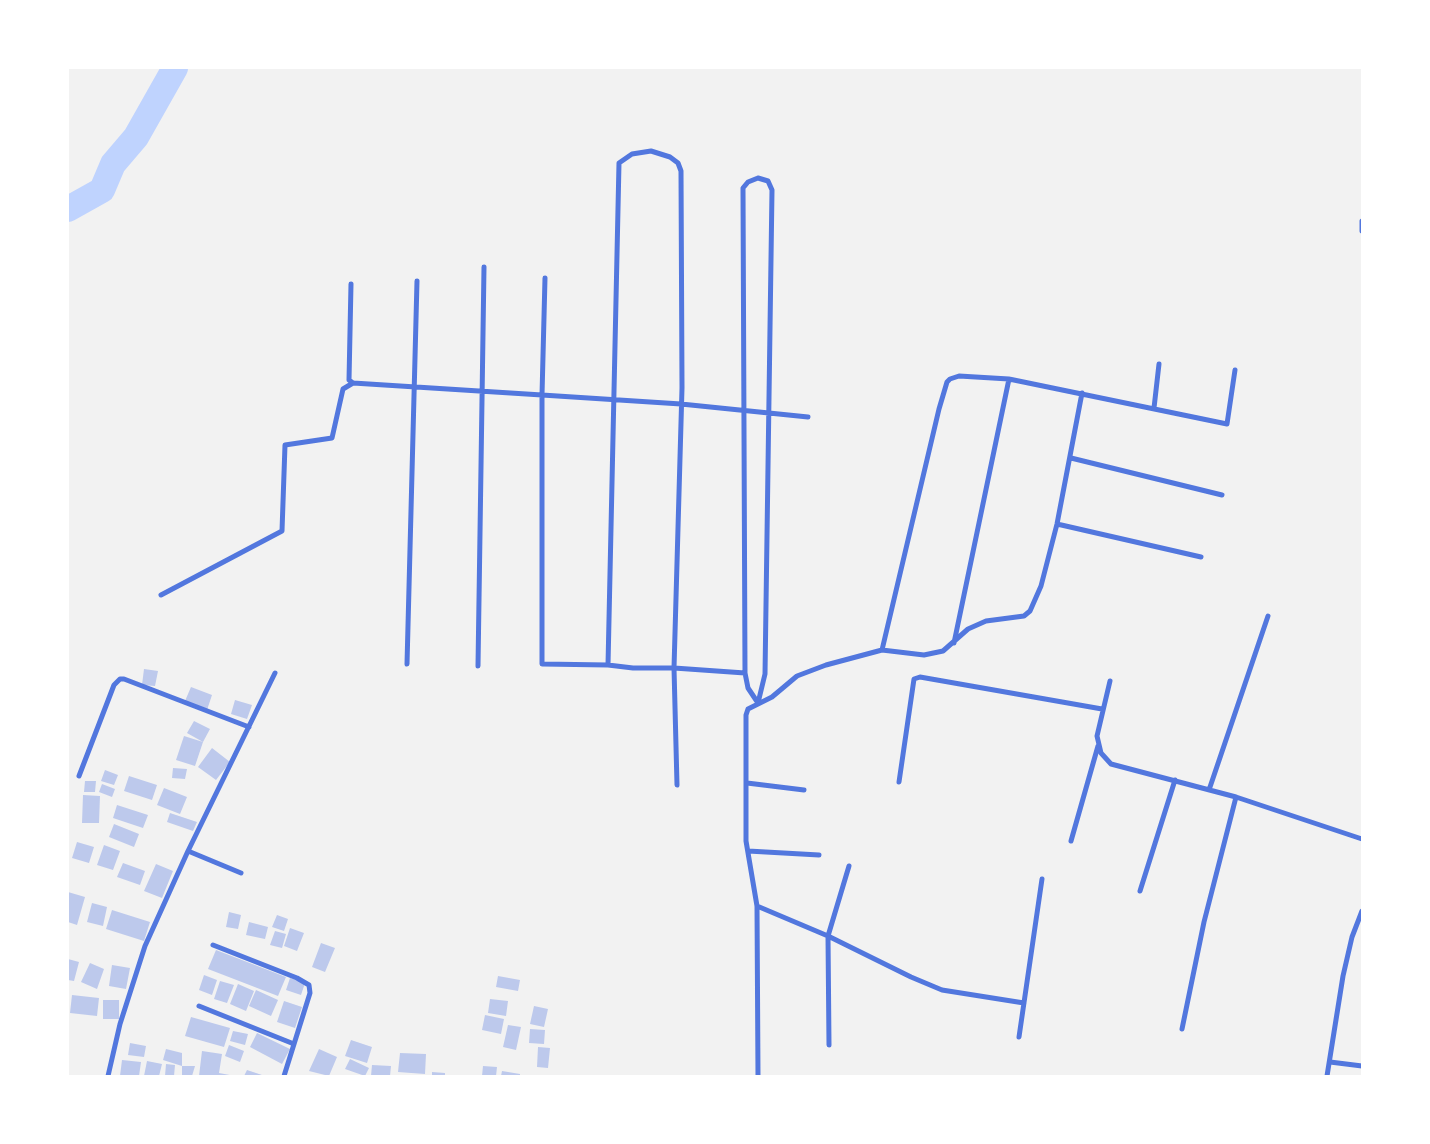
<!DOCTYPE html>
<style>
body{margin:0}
#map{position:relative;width:1430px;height:1144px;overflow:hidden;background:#f2f2f2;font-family:"Alegreya Sans",sans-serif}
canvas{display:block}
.frame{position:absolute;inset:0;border:69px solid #fff;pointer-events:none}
</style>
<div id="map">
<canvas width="1430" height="1144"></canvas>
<div class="frame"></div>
</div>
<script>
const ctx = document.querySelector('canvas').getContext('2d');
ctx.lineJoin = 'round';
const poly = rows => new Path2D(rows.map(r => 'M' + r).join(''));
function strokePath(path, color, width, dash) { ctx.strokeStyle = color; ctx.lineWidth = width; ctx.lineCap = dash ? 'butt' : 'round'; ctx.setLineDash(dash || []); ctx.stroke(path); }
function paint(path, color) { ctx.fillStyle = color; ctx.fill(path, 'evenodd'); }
const river = poly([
 [68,209,102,190,113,164,136,137,175,68]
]);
const building = poly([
 [144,669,158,671,155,686,142,685],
 [191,687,212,695,207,710,185,701],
 [235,700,252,705,247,719,231,714],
 [194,721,210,729,203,742,187,733],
 [184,736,203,742,195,766,176,760],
 [212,748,230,762,216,780,198,767],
 [173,768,187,769,185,779,172,778],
 [105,770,118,775,114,785,101,781],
 [129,776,157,785,152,800,124,791],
 [85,781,96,781,95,792,84,792],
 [102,784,115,789,112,797,99,792],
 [164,788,187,797,180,814,157,805],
 [83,795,100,796,99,823,82,823],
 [117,805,148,815,143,828,113,818],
 [170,813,197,822,193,831,167,822],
 [114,824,139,834,134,847,109,837],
 [77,842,94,847,89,863,72,858],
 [104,845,120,851,113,870,97,865],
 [123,863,145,871,140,885,117,877],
 [156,864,173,871,162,898,144,891],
 [68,892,85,897,77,925,68,922],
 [92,903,107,907,103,926,87,922],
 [112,910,150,922,144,941,106,929],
 [229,912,241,915,238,929,226,927],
 [277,915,288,919,284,931,272,927],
 [249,922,268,927,265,939,246,935],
 [290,928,304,933,297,951,284,946],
 [275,931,286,934,282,948,270,945],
 [321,943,335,948,325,972,312,967],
 [216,950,286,977,278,996,208,969],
 [68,959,79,962,74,981,68,980],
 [90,963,104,969,97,989,81,982],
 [112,965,130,968,126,989,109,986],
 [204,975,217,980,212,995,199,990],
 [498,976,520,980,518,991,496,987],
 [290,978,305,983,301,995,286,990],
 [220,981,234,985,227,1003,214,999],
 [238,984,254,991,246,1011,230,1004],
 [256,990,278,1000,271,1016,249,1006],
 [72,995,99,998,97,1016,70,1013],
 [490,999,508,1001,506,1016,488,1013],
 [103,1000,119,1000,119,1019,103,1019],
 [284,1001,302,1007,295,1028,277,1022],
 [534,1006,548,1009,544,1027,530,1024],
 [485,1015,504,1019,501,1034,482,1030],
 [191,1017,230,1028,224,1047,185,1036],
 [508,1025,521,1027,516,1050,503,1047],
 [530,1029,545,1030,544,1044,529,1043],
 [233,1031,248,1034,245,1045,230,1041],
 [257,1033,290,1049,282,1064,250,1047],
 [351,1040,372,1047,367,1063,345,1056],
 [130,1043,146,1046,144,1057,128,1055],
 [229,1045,244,1051,240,1062,225,1056],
 [538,1047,550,1048,548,1068,537,1067],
 [166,1049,182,1053,182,1066,163,1060],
 [319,1049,337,1057,329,1076,309,1071],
 [202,1051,222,1054,219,1073,235,1076,199,1076],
 [400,1053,426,1054,425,1074,398,1072],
 [350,1059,369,1068,365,1076,345,1069],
 [122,1060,141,1062,139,1076,120,1076],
 [147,1061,162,1064,159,1076,144,1076],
 [166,1064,175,1065,174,1076,165,1076],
 [372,1065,391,1066,390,1076,371,1076],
 [182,1066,195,1066,192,1076,182,1076],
 [483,1066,497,1067,496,1076,482,1076],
 [247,1070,265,1076,244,1076],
 [502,1071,520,1074,520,1076,501,1076],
 [432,1072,445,1073,445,1076,432,1076]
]);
const minor = poly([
 [758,178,768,181,772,190,765,674,758,703,748,688,745,673,743,188,748,182,758,178],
 [1362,221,1362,231],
 [351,284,349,380,353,383,542,395,545,278],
 [1154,408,1159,364],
 [1071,458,1222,495],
 [1057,524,1201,557],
 [161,595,282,531,285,445,332,438,343,389,353,383],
 [954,643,1009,379],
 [882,650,939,409,947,382,950,379,959,376,1009,379,1227,424,1235,370],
 [407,664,417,281],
 [608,665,619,163,632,154,651,151,670,157,678,163,681,171,682,388,674,668,677,785],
 [478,666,484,267],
 [745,673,674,668,633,668,608,665,542,664,542,395,681,404,808,417],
 [1110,681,1097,736,1101,753,1111,764,1236,797,1362,839],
 [79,776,114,685,120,679,124,679,249,727],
 [899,782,914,679,920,677,1102,709],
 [747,783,804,790],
 [1209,790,1268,616],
 [1071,841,1098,746],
 [188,851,241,873],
 [748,851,819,855],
 [1140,891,1175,780],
 [757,906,828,936,911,977,942,990,1024,1003],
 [213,945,297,978,309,985,310,993,284,1076],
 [199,1006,294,1044],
 [1182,1029,1204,922,1236,797],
 [1019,1037,1042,879],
 [829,1045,828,936,849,866],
 [1330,1062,1362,1066],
 [108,1076,120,1024,145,946,188,851,275,673],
 [758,1076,757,906,746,841,746,715,748,709,772,697,797,676,826,665,882,650,924,655,943,651,968,629,986,621,1024,616,1030,611,1041,586,1057,524,1082,393],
 [1327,1076,1343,976,1352,937,1362,911]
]);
strokePath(river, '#bfd3fe', 26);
paint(building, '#bdc9ec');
strokePath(minor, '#5277de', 5);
</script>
